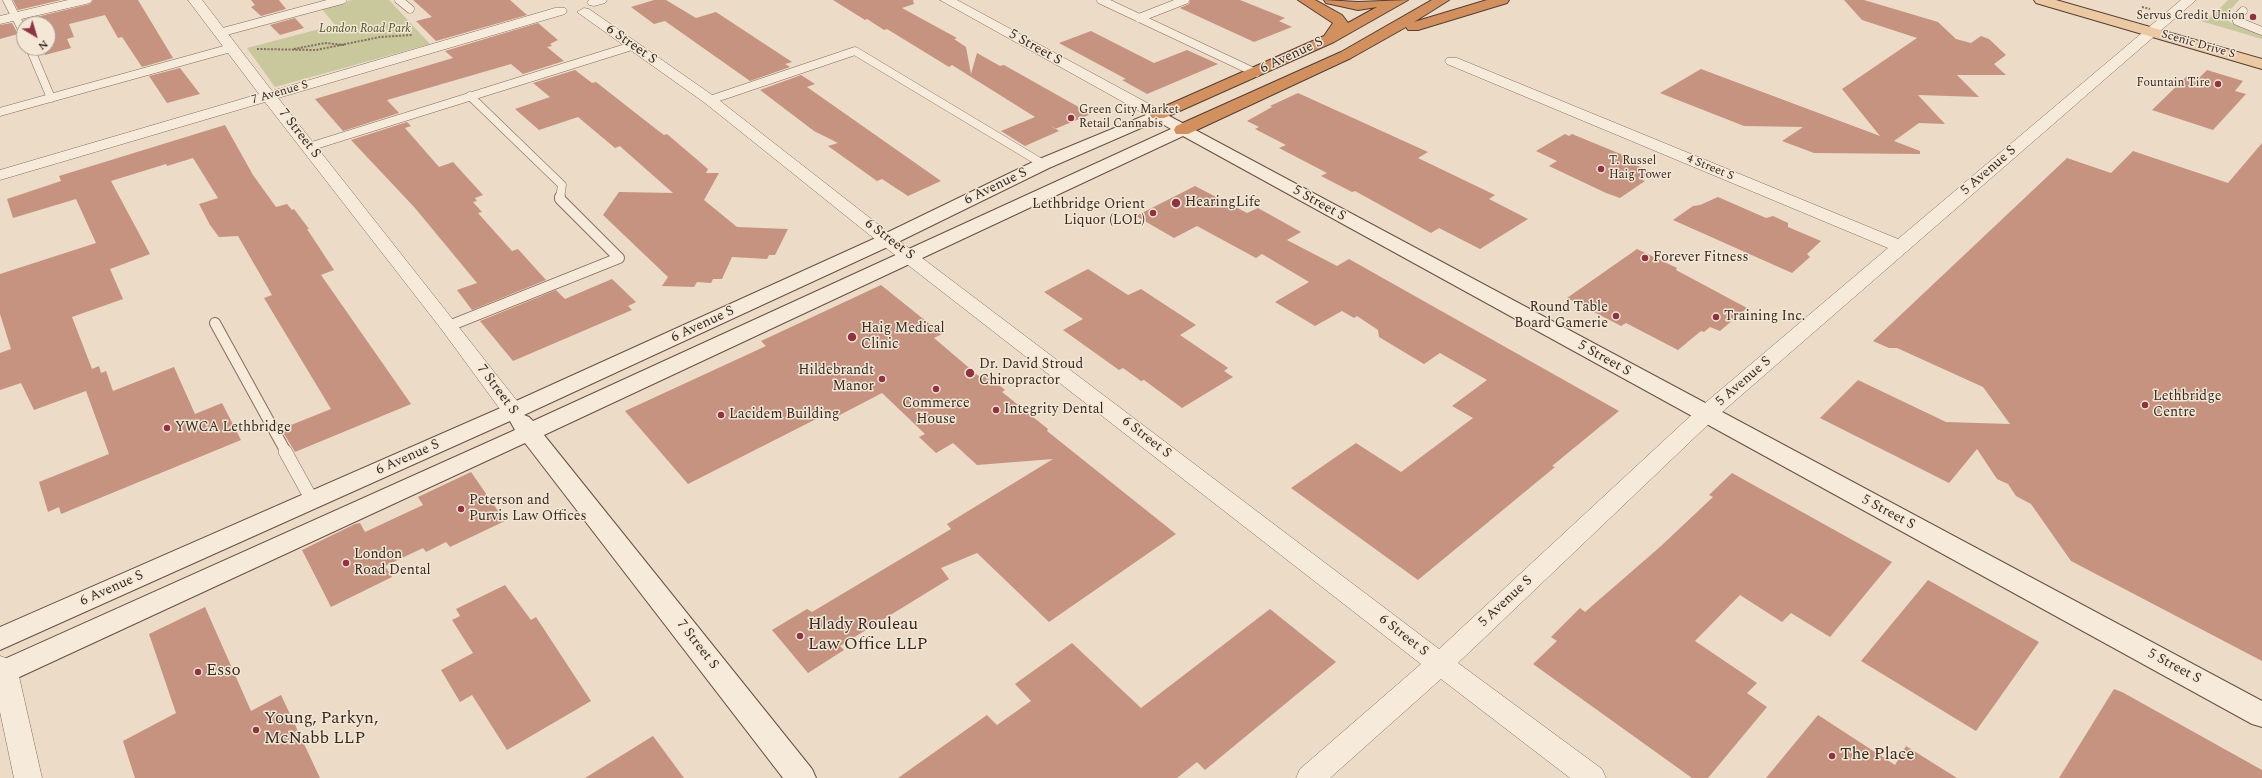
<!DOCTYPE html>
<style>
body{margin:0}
#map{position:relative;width:2262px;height:778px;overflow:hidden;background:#ebdbc7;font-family:Spectral,serif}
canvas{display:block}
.north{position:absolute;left:16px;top:16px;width:40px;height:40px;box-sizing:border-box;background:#f3e7d6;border:1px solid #a89b8d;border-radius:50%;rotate:142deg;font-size:11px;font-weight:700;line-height:16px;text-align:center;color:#372820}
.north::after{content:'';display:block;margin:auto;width:14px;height:18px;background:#903240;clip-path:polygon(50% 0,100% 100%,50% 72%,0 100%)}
</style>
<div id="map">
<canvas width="2262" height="778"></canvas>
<div class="north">N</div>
</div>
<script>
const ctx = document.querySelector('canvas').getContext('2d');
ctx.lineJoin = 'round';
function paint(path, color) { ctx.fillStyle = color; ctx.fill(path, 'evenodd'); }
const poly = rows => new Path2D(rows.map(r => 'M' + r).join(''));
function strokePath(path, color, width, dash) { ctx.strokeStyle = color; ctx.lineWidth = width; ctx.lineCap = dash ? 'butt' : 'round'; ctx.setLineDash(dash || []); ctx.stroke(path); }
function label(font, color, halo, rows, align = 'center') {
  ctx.font = font + ' Spectral,serif'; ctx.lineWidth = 3; ctx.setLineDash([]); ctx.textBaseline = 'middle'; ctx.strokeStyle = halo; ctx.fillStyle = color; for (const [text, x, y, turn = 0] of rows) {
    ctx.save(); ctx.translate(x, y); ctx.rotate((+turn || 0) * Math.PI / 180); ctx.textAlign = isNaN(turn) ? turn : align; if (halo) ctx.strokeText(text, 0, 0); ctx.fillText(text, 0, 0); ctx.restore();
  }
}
const green = poly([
 [352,0,389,0,430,44,275,87,247,48,335,25,321,8],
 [2228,0,2239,0,2224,17,2231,23,2262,32,2262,39,2187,17,2188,14,2211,17]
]);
const building = poly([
 [13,0,61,0,18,10],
 [93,0,138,0,173,58,142,67,122,37,118,38,105,15,69,24,74,37,67,39,71,48,45,55,42,48,48,48,48,24,26,24,24,20,90,4],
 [251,0,279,0,286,9,261,16,251,7,255,5],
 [413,0,510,0,527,15,436,41,416,21,432,17],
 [654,0,666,0,696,18,716,12,792,62,785,64,790,67,750,81,665,21,654,24,631,7],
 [833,0,913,0,914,4,902,8,957,38,954,39,966,47,971,74,977,53,1000,66,1004,65,1091,114,1055,129,1050,125,1059,131,1025,146,1001,131,1035,117,952,65,949,67,887,29,884,30,867,19,865,20],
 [1190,0,1240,0,1285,18,1279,21,1292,27,1254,42,1180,8,1189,4],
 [1844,0,1864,0,1938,22,1956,39,1971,43,1981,36,1989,39,2006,55,1994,64,2006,75,1957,75,1979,97,1918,95,1945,124,1919,123,1894,141,1920,151,1920,154,1814,153,1782,141,1803,127,1744,126,1660,93,1701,69,1880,136,1842,89,1917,38,1862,20],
 [295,18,304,28,280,35,270,25],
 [12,23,18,34,0,39,0,25],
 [538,23,558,40,550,44,552,46,547,47,564,61,523,74,511,64,387,100,399,113,343,131,315,99,453,58,445,51],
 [1091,31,1154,63,1187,50,1218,64,1147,94,1122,80,1126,79,1059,43],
 [180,68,200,94,167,103,149,76],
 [575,70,592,83,596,82,656,129,664,135,667,134,708,169,706,173,719,173,704,200,737,227,788,229,775,255,769,255,767,259,732,257,722,279,713,279,711,283,697,282,694,287,662,286,668,277,603,215,619,192,673,193,622,148,620,146,615,148,578,117,539,130,515,109,550,97,533,83],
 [2207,70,2243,81,2235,91,2246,94,2213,130,2152,110,2187,76,2198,79],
 [801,75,815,84,807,87,941,181,908,196,882,179,877,181,828,146,838,143,814,131,760,90],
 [1298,93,1428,152,1418,158,1495,195,1489,199,1528,219,1480,249,1439,228,1431,233,1355,191,1352,192,1321,176,1327,173,1279,148,1286,145,1255,129,1259,127,1247,121,1272,107,1270,106],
 [407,122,411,126,405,128,439,167,453,162,483,195,475,198,477,201,473,202,482,212,478,213,512,251,518,249,546,280,472,310,457,290,477,283,415,208,351,140],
 [225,125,253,175,276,207,287,204,292,210,294,209,309,229,307,229,334,270,321,275,411,404,295,452,281,429,331,409,264,298,272,295,238,236,219,237,210,225,199,204,218,198,193,158,167,166,166,164,111,181,150,254,110,269,123,299,72,317,92,369,99,366,101,373,106,371,113,391,174,367,195,414,222,403,241,440,61,514,59,507,48,512,39,482,109,454,86,391,34,410,21,383,0,390,0,353,11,349,0,314,0,274,96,243,76,199,13,218,7,199,61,181,59,176],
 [1565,134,1569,136,1572,134,1640,162,1636,165,1653,173,1642,180,1645,181,1620,198,1606,193,1549,166,1557,161,1536,151],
 [2262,143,2262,661,2071,561,2031,504,2016,496,2008,484,1997,479,1977,449,1949,483,1820,418,1858,380,1946,422,2010,424,1983,387,1897,348,1889,348,1873,341,2067,158,2111,173,2133,151,2228,183],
 [1195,186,1247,213,1258,208,1301,232,1287,240,1337,266,1349,259,1619,411,1552,466,1555,467,1418,580,1291,488,1356,443,1401,472,1473,418,1452,406,1487,380,1440,353,1424,364,1379,337,1378,330,1357,316,1354,318,1342,311,1315,326,1275,302,1309,282,1262,254,1256,258,1197,226,1174,238,1136,216],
 [1718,197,1766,218,1773,216,1788,223,1788,227,1821,241,1807,254,1810,257,1792,273,1673,220,1693,206,1700,205],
 [1637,249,1677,268,1676,270,1747,308,1720,331,1710,327,1704,332,1701,331,1678,350,1626,323,1621,326,1567,298],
 [1088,269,1128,295,1141,289,1196,325,1180,335,1224,365,1228,368,1224,371,1233,377,1182,408,1144,380,1141,381,1123,368,1119,370,1063,330,1083,319,1044,292],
 [612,279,636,302,628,306,632,310,513,361,480,321,556,290,565,299],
 [881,285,942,334,934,338,981,378,987,375,1005,390,1002,392,1048,429,1047,431,1176,534,1049,622,977,553,941,568,949,579,840,646,844,650,808,673,772,630,807,609,812,612,951,529,947,524,1053,459,977,465,953,443,936,453,919,437,925,434,882,393,834,418,828,413,688,484,625,411,766,346,761,341],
 [471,472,505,521,450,547,446,542,426,552,423,548,385,566,392,577,331,607,302,550,355,524,360,523,365,532,423,505,418,497],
 [1732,473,1892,562,1830,637,1791,613,1782,622,1740,595,1695,641,1757,683,1747,693,1767,707,1708,778,1692,778,1533,664,1557,641,1551,637,1580,608,1585,612,1661,546,1713,497,1709,495],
 [1928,580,2039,642,1976,731,1861,661],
 [505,585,531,620,536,617,591,701,507,750,472,695,460,702,441,670,473,653,452,620,460,616,456,609],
 [205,607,251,711,281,695,320,778,135,778,123,741,176,713,149,634],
 [1270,609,1336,662,1205,770,1197,762,1177,778,898,778,987,715,997,725,1031,701,1015,684,1072,643,1141,708],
 [2114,689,2122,692,2262,770,2262,778,2059,778],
 [1818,715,1895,765,1906,746,1957,778,1766,778],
 [653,736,684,778,585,778]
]);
const path = poly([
 [2142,7,2150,9],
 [257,49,316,50,380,37,412,35],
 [294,49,325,43,344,45]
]);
const laneFar2 = poly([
 [7,0,24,33],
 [399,0,410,9],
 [1101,0,1256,73],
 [2243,11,2236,18,2237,21,2262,31],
 [1139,18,1185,0],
 [219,33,342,0],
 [30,48,51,98],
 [470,96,562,185,560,198],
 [710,100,855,51,1043,164],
 [0,112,231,48],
 [309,147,632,46]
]);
const laneFar1 = poly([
 [215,323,286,452],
 [449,326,619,258,560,199,560,197]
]);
const lane = poly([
 [285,451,312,500]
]);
const street = poly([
 [68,0,92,0,90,3,0,24,0,16,68,0],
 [188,0,202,0,272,91,555,8,565,8,567,11,565,14,278,98,521,406,524,411,521,416,513,418,505,416,442,330,265,102,0,180,0,170,259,94,188,0],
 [589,0,607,0,605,3,594,6,589,5,587,2,589,0],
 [940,0,957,0,1164,112,1166,115,1164,118,1158,120,1152,118,940,0],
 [2181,0,2196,0,1714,419,1458,663,1602,769,1606,778,1570,778,1441,679,1330,778,1296,778,1300,769,1421,664,881,244,705,103,577,12,584,8,589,9,715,97,893,236,1439,649,1698,409,1888,248,1447,64,1445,61,1447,58,1457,58,1898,239,2181,0],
 [0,656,9,659,18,672,42,778,14,778,0,712,0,656]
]);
const secondary = poly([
 [1158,110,2262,701,2262,727,2252,724,1183,136,544,435,812,769,816,778,783,778,525,443,0,686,0,661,515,430,510,421,0,650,0,627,505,406,880,236,1037,160,1158,110],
 [1157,121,1171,129,533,421,529,417,524,415,894,244,1049,168,1157,121]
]);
const primary = poly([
 [2034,0,2056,0,2262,59,2262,69,2036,3,2034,0]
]);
const highway = poly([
 [1298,0,1315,0,1342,15,1348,23,1377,7,1358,10,1326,3,1324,0,1358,2,1408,0,1334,42,1164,118,1152,118,1150,115,1152,112,1324,36,1333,23,1298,0],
 [1432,0,1449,0,1414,22,1487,0,1509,0,1507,3,1418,30,1408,30,1406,27,1351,58,1188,134,1176,134,1174,130,1176,126,1341,52,1432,0]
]);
const markers = [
 [2253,17,4,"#903240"],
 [2218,84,4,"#903240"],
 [1071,118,4,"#903240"],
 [1601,169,4,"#903240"],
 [1176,203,5,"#903240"],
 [1153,213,4,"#903240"],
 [1645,258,4,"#903240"],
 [1616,316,4,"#903240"],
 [1716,317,4,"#903240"],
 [852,337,5,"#903240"],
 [970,373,5,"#903240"],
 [882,379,4,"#903240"],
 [936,389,4,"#903240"],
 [2145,405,4,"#903240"],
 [996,410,4,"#903240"],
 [721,415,4,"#903240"],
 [167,428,4,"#903240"],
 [461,509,4,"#903240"],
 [346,563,4,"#903240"],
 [800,636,4,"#903240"],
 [198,672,4,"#903240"],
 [256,730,4,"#903240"],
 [1832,756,4,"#903240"]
];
const farPoinames = [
 ["Servus Credit Union",2245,17],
 ["Fountain Tire",2210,84],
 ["Green City Market",1079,111,"left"],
 ["Retail Cannabis",1079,125,"left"],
 ["T. Russel",1609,162,"left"],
 ["Haig Tower",1609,176,"left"]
];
const farParknames = [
 ["London Road Park",365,30]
];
const farStreetnames = [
 ["Scenic Drive S",2198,45,16],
 ["7 Avenue S",280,93,-16],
 ["4 Street S",1710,168,22]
];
const streetNames = [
 ["6 Street S",631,45,35],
 ["5 Street S",1035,48,29],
 ["6 Avenue S",1292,56,-25],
 ["7 Street S",299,134,52],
 ["5 Avenue S",1989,171,-41],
 ["6 Avenue S",996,187,-26],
 ["5 Street S",1319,204,29],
 ["6 Street S",889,240,37],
 ["6 Avenue S",703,325,-25],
 ["5 Street S",1604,359,29],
 ["5 Avenue S",1744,382,-41],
 ["7 Street S",497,390,53],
 ["6 Street S",1146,438,38],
 ["6 Avenue S",408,458,-24],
 ["5 Street S",1888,513,28],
 ["6 Avenue S",112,589,-24],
 ["5 Avenue S",1506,602,-43],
 ["6 Street S",1403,636,38],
 ["7 Street S",697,645,52],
 ["5 Street S",2174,667,28]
];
const poiNames = [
 ["HearingLife",1185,203],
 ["Lethbridge Orient",1145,205,"right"],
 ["Liquor (LOL)",1145,221,"right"],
 ["Forever Fitness",1653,258],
 ["Round Table",1608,308,"right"],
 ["Board Gamerie",1608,324,"right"],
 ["Training Inc.",1724,317],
 ["Haig Medical",861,329],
 ["Clinic",861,345],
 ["Dr. David Stroud",979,365],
 ["Chiropractor",979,381],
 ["Hildebrandt",874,371,"right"],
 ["Manor",874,387,"right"],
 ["Lethbridge",2153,397],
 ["Centre",2153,413],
 ["Commerce",936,404,"center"],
 ["House",936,420,"center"],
 ["Integrity Dental",1004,410],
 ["Lacidem Building",729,415],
 ["YWCA Lethbridge",175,428],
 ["Peterson and",469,501],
 ["Purvis Law Offices",469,517],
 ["London",354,555],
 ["Road Dental",354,571]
];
const nearPoinames = [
 ["Hlady Rouleau",808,626],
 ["Law Office LLP",808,646],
 ["Esso",206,672],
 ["Young, Parkyn,",264,720],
 ["McNabb LLP",264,740],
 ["The Place",1840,756]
];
paint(green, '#c9c89c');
paint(building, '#c69380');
strokePath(laneFar2, '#866d5e', 9);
strokePath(laneFar1, '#866d5e', 12);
strokePath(lane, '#866d5e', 14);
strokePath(street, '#866d5e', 1);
strokePath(secondary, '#684f41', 2);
strokePath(primary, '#543d32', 2);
strokePath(highway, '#543d32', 2);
strokePath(path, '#866d5e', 2, [2, 1.5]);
strokePath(laneFar2, '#f6eada', 8);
strokePath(laneFar1, '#f6eada', 10);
strokePath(lane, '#f6eada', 13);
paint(street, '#f6eada');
paint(secondary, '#f6eada');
paint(primary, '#ebcaa3');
paint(highway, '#d3905f');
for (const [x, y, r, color] of markers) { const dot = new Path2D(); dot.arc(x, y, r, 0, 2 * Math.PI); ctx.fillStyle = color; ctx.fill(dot); strokePath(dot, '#f3e7d6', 1.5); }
label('12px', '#372820', '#f3e7d6', farPoinames, 'right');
label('italic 12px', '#4d5229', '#f3e7d6', farParknames);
label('12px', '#372820', '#f3e7d6', farStreetnames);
label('14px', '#372820', '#f3e7d6', streetNames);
label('14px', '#372820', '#f3e7d6', poiNames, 'left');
label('17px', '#372820', '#f3e7d6', nearPoinames, 'left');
</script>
